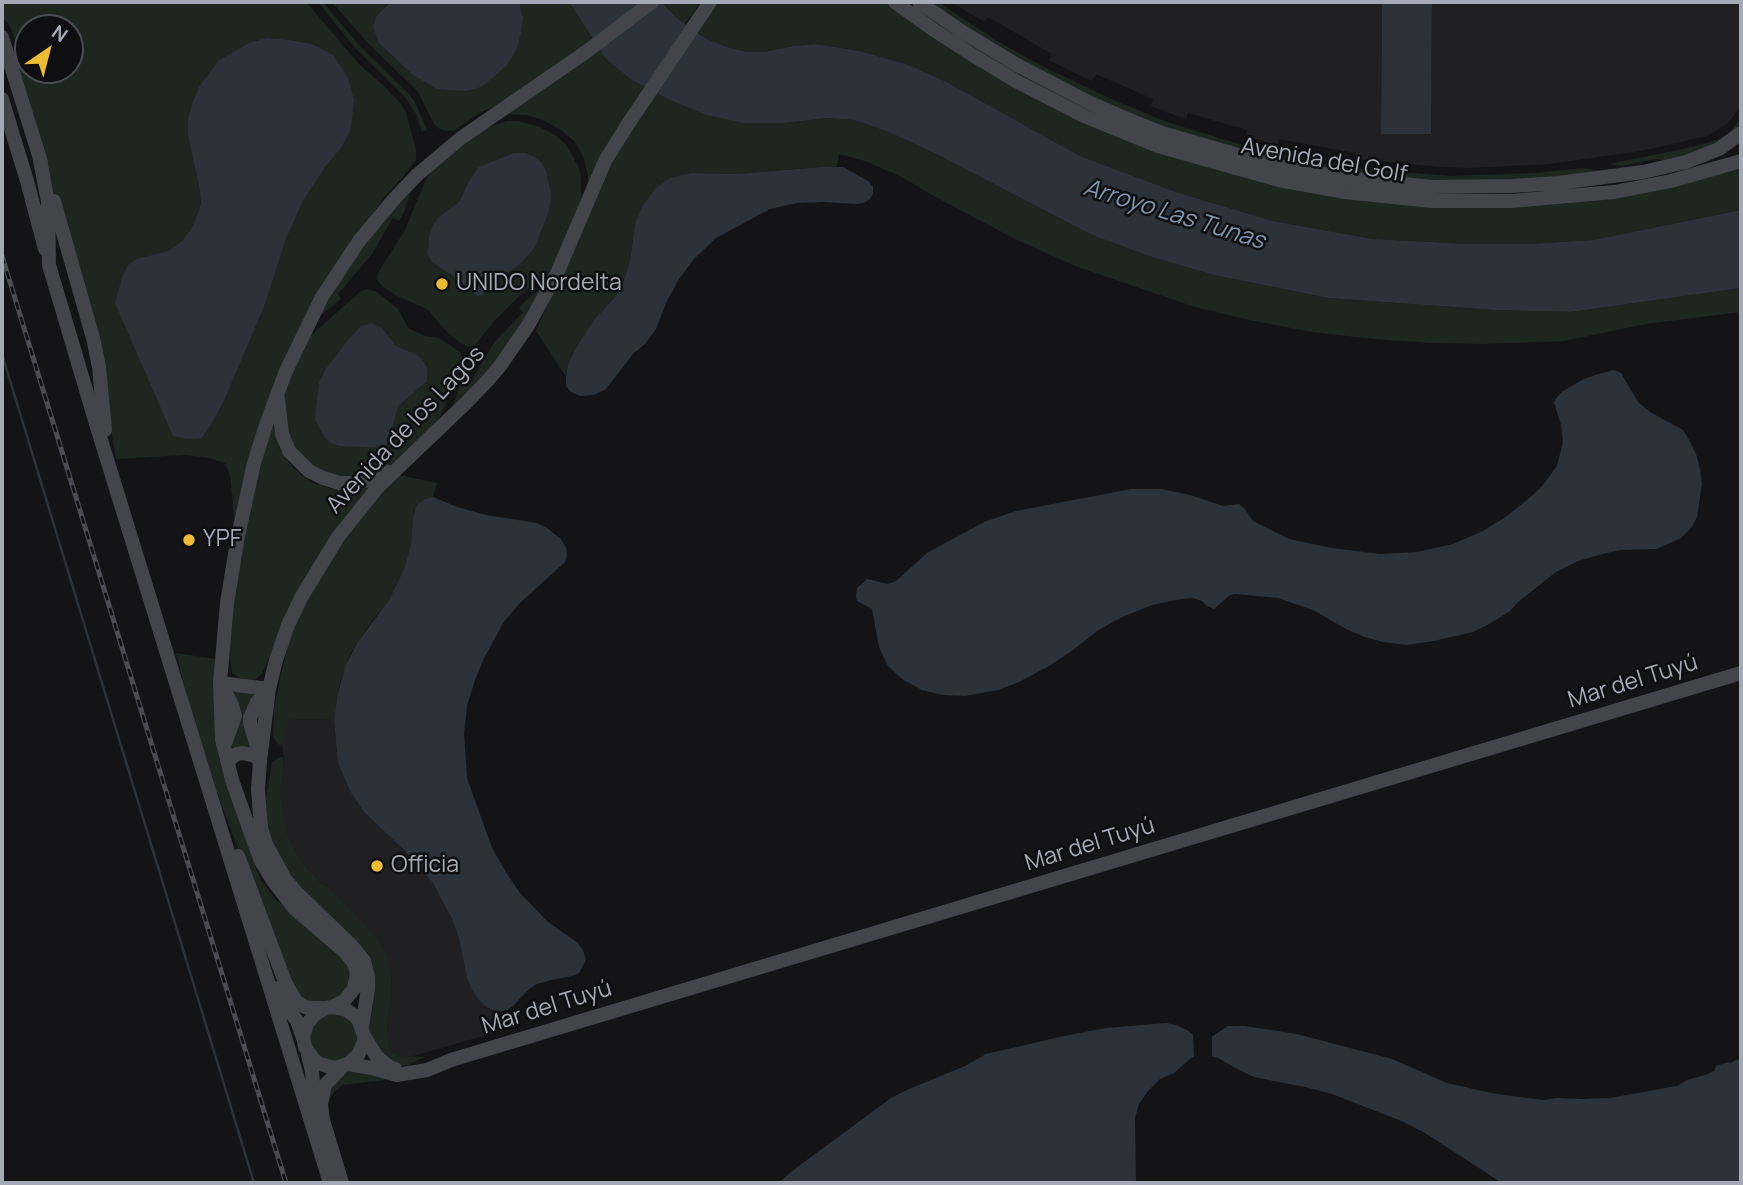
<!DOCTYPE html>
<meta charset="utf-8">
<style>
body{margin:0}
#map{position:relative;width:1743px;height:1185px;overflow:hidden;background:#141416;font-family:Manrope,sans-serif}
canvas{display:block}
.frame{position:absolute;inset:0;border:4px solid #a6aab6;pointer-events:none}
.north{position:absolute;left:14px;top:14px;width:70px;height:70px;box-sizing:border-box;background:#0f0f11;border:2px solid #4b4d53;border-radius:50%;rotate:35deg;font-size:19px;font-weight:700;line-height:28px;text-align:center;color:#a6aab6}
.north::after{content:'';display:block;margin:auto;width:24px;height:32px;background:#edbc35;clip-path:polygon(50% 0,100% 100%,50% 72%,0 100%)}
</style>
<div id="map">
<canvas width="1743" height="1185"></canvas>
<div class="frame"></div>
<div class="north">N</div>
</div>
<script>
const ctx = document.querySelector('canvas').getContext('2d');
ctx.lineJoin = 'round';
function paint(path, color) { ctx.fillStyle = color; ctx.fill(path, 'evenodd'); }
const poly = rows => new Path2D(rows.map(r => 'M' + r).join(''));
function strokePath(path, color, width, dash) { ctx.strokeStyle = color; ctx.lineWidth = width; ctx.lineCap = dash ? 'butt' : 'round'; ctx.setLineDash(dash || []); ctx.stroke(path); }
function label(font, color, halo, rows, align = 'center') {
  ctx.font = font + ' Manrope,sans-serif'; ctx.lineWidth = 5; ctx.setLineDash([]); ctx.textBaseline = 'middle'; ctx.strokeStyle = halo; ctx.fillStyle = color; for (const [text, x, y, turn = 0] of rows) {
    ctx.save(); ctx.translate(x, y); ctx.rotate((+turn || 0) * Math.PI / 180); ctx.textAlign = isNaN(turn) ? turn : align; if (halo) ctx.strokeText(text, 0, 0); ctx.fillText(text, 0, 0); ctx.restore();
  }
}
const built = poly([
 [951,2,1382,2,1381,134,1431,134,1432,2,1741,2,1741,106,1728,123,1707,136,1641,151,1549,164,1470,168,1440,167,1354,159,1355,153,1279,139,1278,145,1246,137,1247,130,1188,113,1186,119,1151,106,1153,99,1096,74,1092,81,1083,77,1049,60,1052,54,988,17,984,22],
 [290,719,334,720,338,763,350,791,364,812,406,852,433,883,452,919,459,938,467,978,487,1008,499,1012,501,1031,413,1056,401,1056,390,1051,387,1027,392,991,391,976,353,913,353,911,324,883,322,884,308,869,296,852,286,830,280,792,284,768,282,741]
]);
const green = poly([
 [2,2,306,2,360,65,385,87,401,104,406,113,416,149,416,160,401,179,386,195,329,276,235,524,230,475,225,463,209,458,186,455,116,459,91,313,15,65,18,52,10,26,2,17],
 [28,28,70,28,70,70,28,70],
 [268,38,290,40,312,44,341,148,326,166,303,201,286,239,264,307,224,401,212,423,202,438,154,256,168,251,182,241,191,229,198,213,201,203,200,191,188,136],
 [318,2,323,2,358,44,409,94,415,102,427,130,422,132,416,114,405,97,354,47],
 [332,2,390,2,384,7,523,17,519,2,569,2,593,39,508,101,479,113,455,130,445,131,438,128,434,124,418,92,366,41],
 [661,2,701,2,685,24,678,19],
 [713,2,886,2,931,34,1027,91,1286,187,1506,206,1741,163,1741,210,1593,240,1529,244,1469,244,1373,239,1273,221,1176,192,1080,156,947,82,906,64,860,51,816,44,793,46,764,52,747,52,727,47,707,39,697,31],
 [927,2,938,2,997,41,1046,68,1116,101,1167,122,1236,143,1284,155,1326,164,1366,169,1450,176,1534,173,1583,168,1610,172,1537,180,1450,182,1405,179,1285,162,1165,128,1114,107,1043,73],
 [599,48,645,86,633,104,588,184,588,175,583,156,574,141,561,130,543,120,527,115,508,114],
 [656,93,784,123,828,118,854,120,891,133,938,155,1092,235,1152,257,1214,275,1328,298,1495,310,1571,312,1741,288,1741,312,1646,324,1564,341,1484,344,1431,343,1374,339,1312,332,1254,321,1195,307,1075,266,1013,238,932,195,902,177,865,161,839,154,837,167,822,167,736,174,692,173,635,224,630,261,623,283,616,296,593,321,574,351,568,365,566,377,536,331,610,164],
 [1741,118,1741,122,1729,137,1713,148,1668,161,1656,159,1622,166,1609,164,1678,150,1710,142,1721,138,1729,133],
 [507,121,519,121,540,127,558,137,567,146,578,166,581,176,581,199,559,258,548,273,526,290,509,306,495,320,475,345,468,347,460,343,448,333,427,309,397,296,383,287,378,281,377,277,379,271,405,230,426,179,433,170,483,129],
 [412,190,404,212,399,221,393,218,372,254,338,294,341,299,317,318,360,251,385,218],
 [544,286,525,320,486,374,450,414,460,385,467,387,494,343,523,312,519,308,526,300],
 [367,289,377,292,398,309,408,328,425,336,439,338,460,352,464,362,454,383,436,427,388,467,356,479,327,475,302,460,287,435,283,408,285,395,290,380,300,354,309,337,360,292],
 [270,427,274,428,280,450,293,468,312,483,332,489,354,491,372,485,296,593,262,674,254,680,240,678,232,673,229,644,233,602,254,486],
 [399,475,437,483,433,497,425,499,414,511,411,545,404,569,389,600,366,629,351,653,341,679,337,697,334,720,290,719,283,744,279,745,273,737,274,710,281,675,290,636,316,579,364,511],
 [176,653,216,659,218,749,220,762,260,879,277,901,285,905,346,962,351,976,343,999,315,1006,296,995,255,894,200,747],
 [234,689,255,691,254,751,230,753,231,695],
 [280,757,283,757,284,768,280,792,284,818,286,830,296,852,308,869,322,884,324,883,354,912,353,913,374,935,382,946,387,957,391,976,392,991,387,1026,390,1051,401,1056,425,1057,406,1066,392,1066,372,1039,368,1025,373,991,288,872,274,845,267,827,266,799,272,762],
 '309 1037a25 25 0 1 1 50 0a25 25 0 1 1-50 0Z',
 [354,1070,393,1079,343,1085,333,1093,327,1104,331,1086,344,1073]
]);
const water = poly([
 [390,2,519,2,523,17,521,32,517,48,508,64,495,76,481,87,467,91,437,89,413,75,379,43,373,27,376,17],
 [569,2,661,2,678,19,707,39,727,47,747,52,764,52,793,46,816,44,860,51,906,64,947,82,1080,156,1176,192,1273,221,1373,239,1469,244,1529,244,1593,240,1741,210,1741,288,1571,312,1495,310,1328,298,1214,275,1152,257,1092,235,938,155,891,133,854,120,828,118,784,123,744,123,707,115,670,100,632,80,606,59],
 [1382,2,1432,2,1431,134,1381,134],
 [268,38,290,40,312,44,333,55,348,78,354,100,351,129,341,148,326,166,303,201,286,239,264,307,224,401,212,423,202,438,188,439,173,436,115,303,122,278,128,265,137,259,168,251,182,241,191,229,198,213,201,203,200,191,188,136,188,119,192,104,199,87,219,60,249,43],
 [514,153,525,153,533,156,541,162,546,171,551,194,549,211,535,247,520,264,497,280,482,295,477,296,457,278,433,263,429,257,427,252,429,246,429,236,433,225,438,218,460,201,469,181,479,167],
 [822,167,843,167,868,181,873,187,873,194,870,199,864,203,856,204,824,202,797,203,770,209,716,238,694,259,679,279,666,303,656,329,645,344,633,354,606,389,594,395,580,396,571,392,566,386,566,377,568,365,574,351,593,321,616,296,623,283,630,261,635,224,642,207,656,188,670,178,692,173,736,174],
 [372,323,382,328,396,346,417,355,423,361,427,367,427,381,398,406,389,441,382,448,340,446,331,443,325,438,315,419,319,383,325,370,348,340,361,326],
 [1614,370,1621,373,1638,402,1650,412,1683,430,1689,440,1696,454,1700,469,1702,484,1697,517,1692,527,1681,538,1657,549,1621,550,1606,553,1578,561,1556,572,1517,603,1510,611,1491,623,1473,632,1434,641,1406,645,1383,642,1365,637,1346,629,1313,610,1278,598,1235,594,1230,595,1214,609,1207,606,1202,601,1193,598,1181,599,1152,605,1120,618,1097,631,1073,650,1051,665,1019,682,998,690,965,696,943,695,922,690,902,679,888,666,879,647,872,609,857,601,856,596,857,588,867,579,888,584,896,581,927,553,984,522,1016,511,1131,489,1162,489,1190,495,1223,506,1239,504,1245,509,1253,521,1289,539,1332,548,1380,554,1417,552,1453,544,1483,531,1507,516,1533,495,1543,485,1557,466,1563,442,1561,425,1554,402,1557,397,1563,391,1584,379,1595,375],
 [433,497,457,507,486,515,537,523,547,528,561,539,566,548,567,556,565,562,519,604,503,623,493,642,483,660,475,680,467,706,464,733,467,778,492,848,507,874,520,893,548,922,578,943,583,950,586,960,579,973,572,976,551,980,537,984,527,991,514,1005,507,1010,499,1012,488,1008,479,1000,472,990,467,978,459,938,452,919,433,883,406,852,364,812,350,791,338,763,334,720,337,697,345,667,357,643,389,600,404,569,411,545,413,517,417,505,425,499],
 [1166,1023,1176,1025,1187,1030,1197,1038,1210,1038,1228,1026,1245,1026,1297,1034,1392,1059,1447,1083,1496,1094,1543,1100,1557,1098,1583,1099,1610,1098,1677,1086,1687,1080,1708,1074,1715,1070,1716,1066,1728,1062,1730,1063,1741,1058,1741,1183,1502,1183,1425,1133,1404,1122,1332,1094,1305,1087,1254,1077,1241,1071,1218,1058,1210,1056,1196,1056,1191,1058,1174,1073,1160,1079,1148,1091,1139,1104,1135,1118,1136,1183,778,1183,796,1168,891,1098,909,1089,965,1066,986,1054,1064,1036,1106,1028]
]);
const pier = poly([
 [1193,1035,1212,1035,1212,1057,1194,1057]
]);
const stream = poly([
 [2,354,254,1183]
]);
const secondary = poly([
 [895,2,934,30,971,54,1016,81,1084,116,1158,146,1279,180,1345,192,1432,201,1511,201,1614,192,1671,181,1741,161],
 [919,2,961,31,1017,65,1090,103,1132,121,1162,133,1245,157,1282,167,1347,178,1432,187,1511,186,1559,183,1643,172,1686,162,1719,149,1741,133],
 [2,37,41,162],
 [2,99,27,181,45,249],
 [39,155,48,202,49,265,97,427,330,1183],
 [54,201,93,338,99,367,105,430],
 [278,399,282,434,289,451,309,471,323,478,339,483,354,483,368,480,388,472],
 [220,683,269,689],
 [221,684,232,705,235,716,224,746],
 [259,753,250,723,250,718,257,702,269,689],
 [227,761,237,754,243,753,255,756,260,761],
 [238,856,285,982,294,998,297,1002,305,1007,313,1008,326,1008],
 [278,988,285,1004,297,1021,303,1038],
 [332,1007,344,1001,354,989,357,974,354,963,345,952,295,909,273,881,261,861,250,831,232,780,222,739,220,683,227,603,238,536,254,463,266,425,286,371,322,297,359,241,395,198,417,175,461,138,586,52,652,2],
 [362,1027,368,988,368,977,364,961,351,945,296,892,285,879,266,844,261,828,258,789,260,761,269,689,276,660,288,625,302,596,338,537,378,487,467,402,489,379,500,366,529,324,558,271,605,161,628,124,710,2],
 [364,1036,364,1042,358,1055,348,1064,335,1068,320,1064,314,1060,305,1047,303,1036,307,1024,315,1014,326,1008,332,1007,345,1009,355,1016,359,1021,364,1036,377,1057,389,1067,395,1069],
 [308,1055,312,1071,314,1107],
 [348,1064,372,1068,397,1075,427,1070,451,1060,1741,673],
 [342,1183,323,1120,321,1104,325,1085,343,1066]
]);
const rail = poly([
 [2,256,286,1183]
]);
const markers = [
 [442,284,7,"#edbc35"],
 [189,540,7,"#edbc35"],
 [377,866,7,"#edbc35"]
];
const streetNames = [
 ["Avenida del Golf",1324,161,10],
 ["Avenida de los Lagos",406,430,-47],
 ["Mar del Tuyú",1633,682,-17],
 ["Mar del Tuyú",1090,845,-17],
 ["Mar del Tuyú",547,1008,-17]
];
const poiNames = [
 ["UNIDO Nordelta",456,284],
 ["YPF",203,540],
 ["Officia",391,866]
];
const waterNames = [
 ["Arroyo Las Tunas",1174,215,17]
];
paint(built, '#202023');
paint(green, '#1e2620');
paint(water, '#2b3239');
paint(pier, '#141416');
strokePath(stream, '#2b3239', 2.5);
strokePath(secondary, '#43454b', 14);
strokePath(rail, '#4a4c52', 5);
strokePath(rail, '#0f0f11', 2.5, [8]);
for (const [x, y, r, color] of markers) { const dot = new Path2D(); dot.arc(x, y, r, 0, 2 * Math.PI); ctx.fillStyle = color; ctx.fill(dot); strokePath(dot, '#0f0f11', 2.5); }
label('23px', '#a6aab6', '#0f0f11', streetNames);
label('23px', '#a6aab6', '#0f0f11', poiNames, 'left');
label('italic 24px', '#7e95b0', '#0f0f11', waterNames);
</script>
